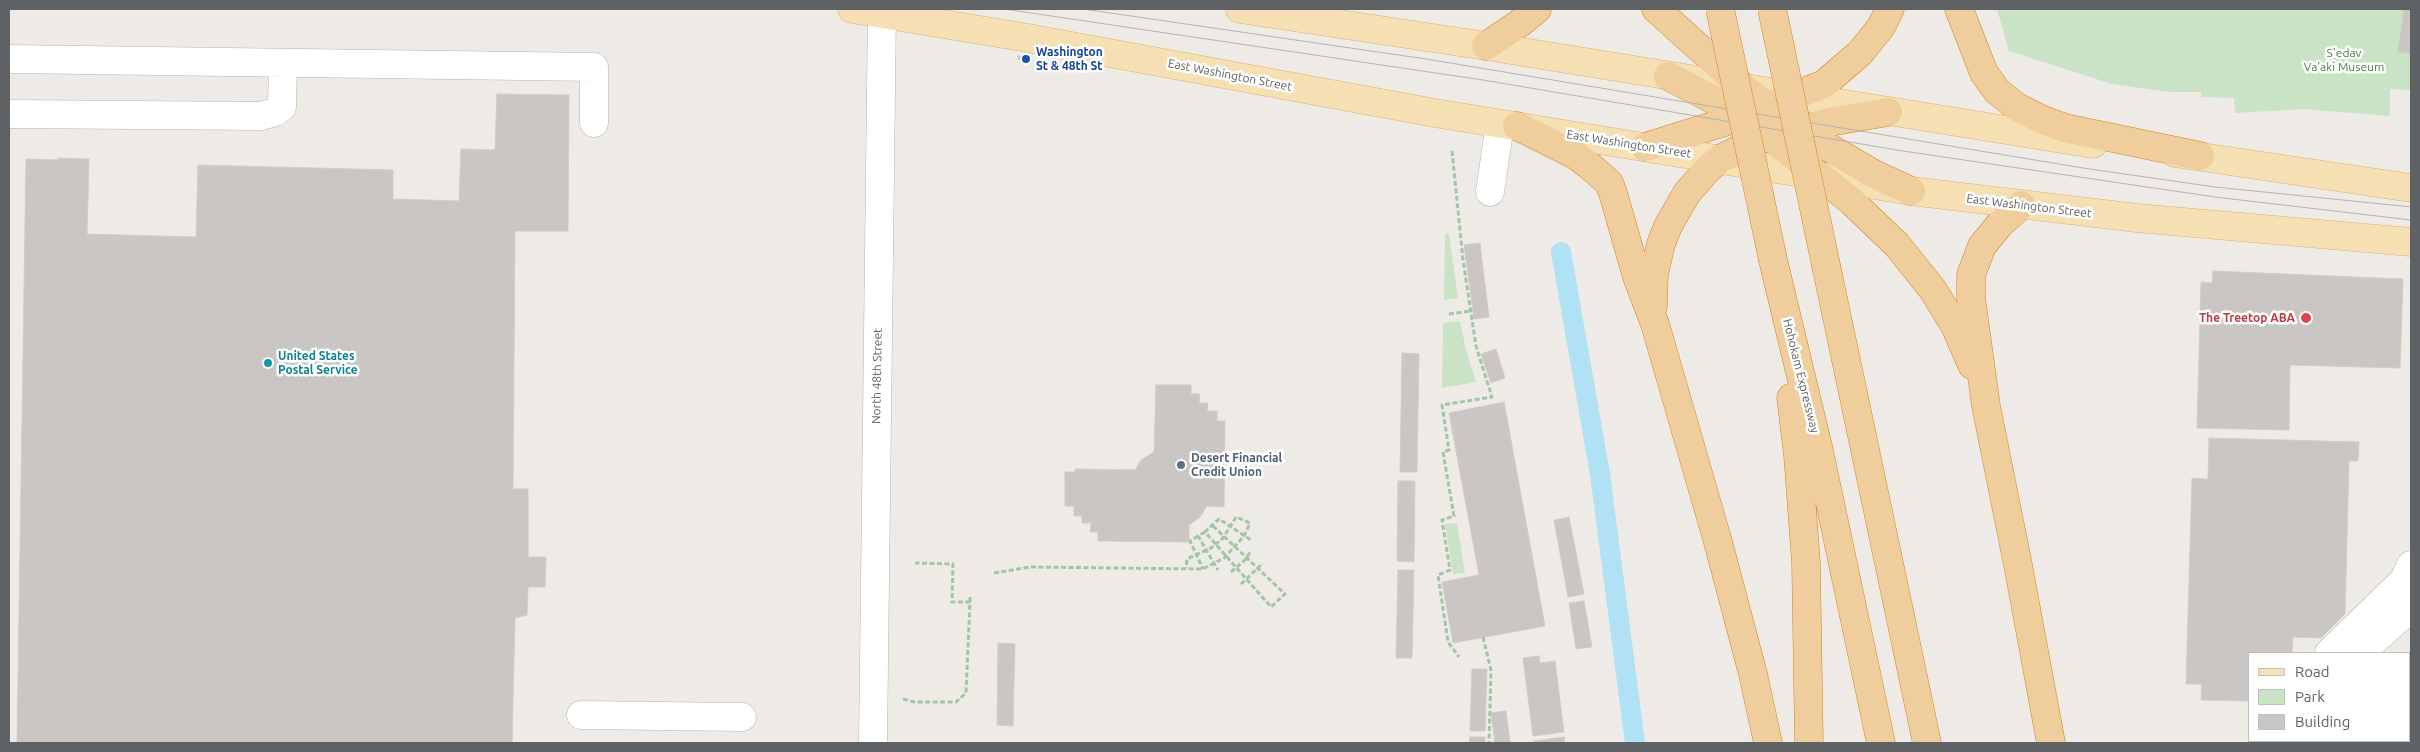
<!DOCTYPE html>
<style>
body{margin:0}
#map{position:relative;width:2420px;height:752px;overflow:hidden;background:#eeebe6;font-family:Ubuntu,sans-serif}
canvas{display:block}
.frame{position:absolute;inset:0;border:10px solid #5e6264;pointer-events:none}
.legend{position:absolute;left:2248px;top:652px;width:162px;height:90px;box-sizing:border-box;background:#fff;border:1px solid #bfc0c1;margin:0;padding:6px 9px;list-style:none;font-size:15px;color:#5e6264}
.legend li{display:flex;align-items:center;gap:10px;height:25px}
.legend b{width:25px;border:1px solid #bfc0c1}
</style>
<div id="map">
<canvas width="2420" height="752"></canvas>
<div class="frame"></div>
<ul class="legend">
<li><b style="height:6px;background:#f5e0b4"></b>Road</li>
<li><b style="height:14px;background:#cae2c6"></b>Park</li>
<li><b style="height:14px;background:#c9c6c3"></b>Building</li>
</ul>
</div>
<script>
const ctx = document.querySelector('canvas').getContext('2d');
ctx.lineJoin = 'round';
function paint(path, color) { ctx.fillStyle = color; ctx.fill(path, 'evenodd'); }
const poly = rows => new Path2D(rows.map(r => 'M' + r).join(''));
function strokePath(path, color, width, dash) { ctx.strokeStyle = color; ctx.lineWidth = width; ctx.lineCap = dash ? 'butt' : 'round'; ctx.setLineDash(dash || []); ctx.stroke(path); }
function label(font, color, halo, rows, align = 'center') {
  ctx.font = font + ' Ubuntu,sans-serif'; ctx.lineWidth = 5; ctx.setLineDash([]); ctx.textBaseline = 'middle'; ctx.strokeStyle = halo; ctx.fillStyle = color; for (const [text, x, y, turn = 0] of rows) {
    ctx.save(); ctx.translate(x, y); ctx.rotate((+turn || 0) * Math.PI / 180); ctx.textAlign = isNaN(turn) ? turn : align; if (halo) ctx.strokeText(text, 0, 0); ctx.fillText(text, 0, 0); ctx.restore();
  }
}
const green = poly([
 [1997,9,2411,9,2411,90,2390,89,2390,116,2304,109,2235,113,2234,98,2201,97,2201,92,2170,92,2112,84,2009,51],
 [1445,234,1449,234,1458,298,1444,300],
 [1460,321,1466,350,1476,382,1442,388,1443,323],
 [1457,523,1465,573,1453,574,1445,524]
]);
const canal = poly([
 [1561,252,1600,474,1635,743]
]);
const building = poly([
 [2404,9,2411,9,2411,54,2398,52,2404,9],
 [1018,56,1029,57,1029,61,1018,59,1018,56],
 [497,94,569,95,568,231,515,231,513,489,528,489,528,557,546,557,545,587,528,587,527,615,515,618,512,743,17,743,26,159,58,160,58,158,89,159,87,234,196,237,198,165,393,170,393,199,459,201,461,149,495,150,497,94],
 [1480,243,1489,317,1474,319,1464,245,1480,243],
 [2213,271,2403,279,2400,368,2290,365,2289,430,2197,428,2201,282,2212,283,2213,271],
 [1496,349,1505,378,1491,383,1481,354,1496,349],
 [1402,353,1419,354,1417,472,1400,472,1402,353],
 [1156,385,1191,385,1191,394,1200,394,1199,403,1208,403,1207,411,1217,411,1217,421,1225,421,1224,507,1207,506,1200,517,1189,525,1189,542,1098,541,1098,532,1090,532,1091,523,1082,523,1082,516,1074,516,1074,506,1065,506,1065,472,1075,472,1075,469,1135,470,1141,460,1154,452,1156,385],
 [1504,402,1545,626,1453,643,1442,582,1479,575,1449,413,1504,402],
 [2209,438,2359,442,2358,461,2349,461,2345,614,2321,638,2293,637,2292,653,2249,653,2249,701,2201,700,2202,684,2186,684,2192,478,2208,479,2209,438],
 [1398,481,1415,481,1414,562,1397,561,1398,481],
 [1569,517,1584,594,1568,597,1554,520,1569,517],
 [1398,570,1414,570,1412,658,1396,658,1398,570],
 [1584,601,1592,647,1576,649,1569,603,1584,601],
 [998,643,1015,644,1013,726,997,725,998,643],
 [2409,655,2411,655,2411,686,2409,686,2409,655],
 [1539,656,1540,663,1555,661,1564,732,1533,736,1523,658,1539,656],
 [1472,669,1487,669,1485,731,1470,731,1472,669],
 [1506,711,1510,742,1495,743,1491,713,1506,711],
 [1470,737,1485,737,1485,743,1469,743,1470,737],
 [1564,737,1565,743,1534,743,1534,741,1564,737]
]);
const path = poly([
 [1452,151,1463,260,1476,346,1492,397,1442,405,1449,450,1443,452,1454,516,1442,520,1450,570,1438,575,1448,642,1459,657],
 [1449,314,1470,311],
 [1213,526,1285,594,1271,607,1205,532,1219,519,1251,540],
 [1205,532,1198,536,1218,570],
 [1198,536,1190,541,1203,569],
 [1231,572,1245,560,1251,551],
 [994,573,1030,567,1203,569,1224,558,1244,536,1250,523,1236,517,1223,538,1211,548,1187,559,1186,568],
 [1241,584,1263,563],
 [970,602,970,595],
 [1483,637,1491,670,1489,743],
 [903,699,914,702,956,702,966,693,970,602,952,602,953,564,915,563],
 [902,743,902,742]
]);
const minor = poly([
 [9,59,594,67,594,123],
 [9,114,261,116,275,112,282,107,283,63],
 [1490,192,1500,124],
 [2329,653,2404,580,2411,565],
 [2360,653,2411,608],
 [581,715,742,717],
 [2310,741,2311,743],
 [2333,741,2333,743],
 [873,743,882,9]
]);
const major = poly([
 [852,9,1028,38,1435,113,1911,191,2137,218,2411,242],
 [1240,9,1486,46,2093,144],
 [2175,153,2411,188]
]);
const highway = poly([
 [1656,9,1745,89,1799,130,1874,174,1911,191],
 [1959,9,1984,73,1997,91,2017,107,2043,120,2065,128,2200,156],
 [1486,46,1520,23,1537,9],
 [1668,76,1744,116,1851,201,1897,245,1933,290,1955,326,1972,365],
 [1517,126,1575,155,1590,166,1609,183,1613,193,1637,277,1655,324,1718,542,1753,674,1768,743],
 [1645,147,1744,116,1824,84,1860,53,1881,27,1890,9],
 [2021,205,2000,224,1982,246,1971,275,1971,298,1986,406,2018,565,2051,743],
 [1773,260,1819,451,1881,743],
 [1827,270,1927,743],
 [1653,306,1654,274,1661,244,1668,226,1687,193,1707,170,1720,159,1758,140,1829,122,1888,112],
 [1791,398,1798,455,1806,563,1809,743]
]);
const tram = poly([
 [1004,9,1483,80,1903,151,2215,197,2411,220],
 [1083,9,1426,59,2083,168,2215,187,2411,207]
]);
const highwayBridge = poly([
 [1720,9,1773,260],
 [1772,9,1827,270]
]);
const markers = [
 [1026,59,5,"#1a4fb4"],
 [2306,318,6,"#e0444e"],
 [268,363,5,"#0f9aa8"],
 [1181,465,5,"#5c6f8a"]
];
const transitNames = [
 ["Washington",1036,52],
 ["St & 48th St",1036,66]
];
const parkNames = [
 ["S'edav",2344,53],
 ["Va'aki Museum",2344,67]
];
const streetNames = [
 ["East Washington Street",1230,75,11],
 ["East Washington Street",1629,144,9],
 ["East Washington Street",2029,206,7],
 ["North 48th Street",877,376,-89],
 ["Hohokam Expressway",1801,376,76]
];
const healthNames = [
 ["The Treetop ABA",2295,318]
];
const cultureNames = [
 ["United States",278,356],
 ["Postal Service",278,370]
];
const serviceNames = [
 ["Desert Financial",1191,458],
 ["Credit Union",1191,472]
];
paint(green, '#cae2c6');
strokePath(canal, '#b0e1f4', 20);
paint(building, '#c9c6c3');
strokePath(building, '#d2ccc5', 1);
strokePath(minor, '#b1b4b6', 29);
strokePath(major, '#e0ae6e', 29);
strokePath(highway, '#d7801d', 29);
strokePath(path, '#a2c5a6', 3, [5, 2.5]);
strokePath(minor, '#fff', 28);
strokePath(major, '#f5e0b4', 28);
strokePath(highway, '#f0cd9c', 28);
strokePath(tram, '#b2b3b3', 1);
strokePath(highwayBridge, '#d7801d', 29, []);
strokePath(highwayBridge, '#f0cd9c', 28);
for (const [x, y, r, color] of markers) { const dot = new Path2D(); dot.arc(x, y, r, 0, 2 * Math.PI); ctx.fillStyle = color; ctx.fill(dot); strokePath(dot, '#fff', 2); }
label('bold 12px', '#164399', '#fff', transitNames, 'left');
label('12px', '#488041', '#fff', parkNames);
label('12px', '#5e6264', '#fff', streetNames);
label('bold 12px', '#be3a42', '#fff', healthNames, 'right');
label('bold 12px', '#0d838f', '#fff', cultureNames, 'left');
label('bold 12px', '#4e5e75', '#fff', serviceNames, 'left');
</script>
